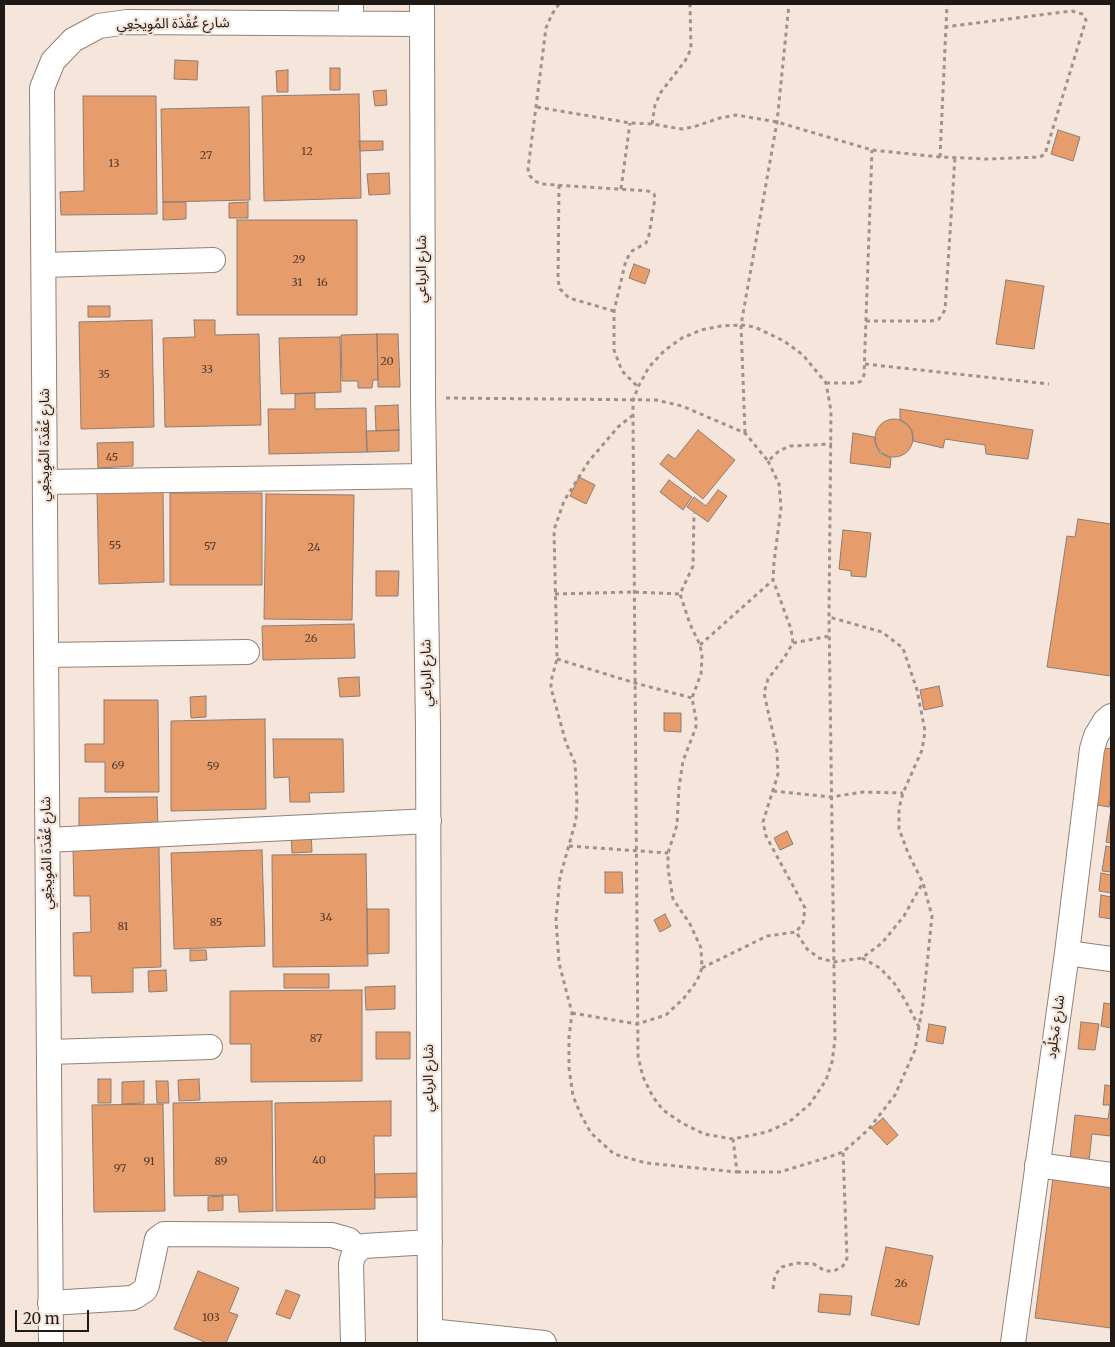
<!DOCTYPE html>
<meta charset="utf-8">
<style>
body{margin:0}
#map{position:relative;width:1115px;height:1347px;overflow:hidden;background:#f6e5db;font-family:Merriweather,serif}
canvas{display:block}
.frame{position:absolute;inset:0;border:5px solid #201a16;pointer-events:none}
.scale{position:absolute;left:15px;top:1310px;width:74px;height:22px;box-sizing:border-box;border:2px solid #201a16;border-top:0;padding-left:6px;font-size:15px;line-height:18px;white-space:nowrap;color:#201a16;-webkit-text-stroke:4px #f6e5db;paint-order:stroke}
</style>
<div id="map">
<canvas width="1115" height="1347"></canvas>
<div class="frame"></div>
<div class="scale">20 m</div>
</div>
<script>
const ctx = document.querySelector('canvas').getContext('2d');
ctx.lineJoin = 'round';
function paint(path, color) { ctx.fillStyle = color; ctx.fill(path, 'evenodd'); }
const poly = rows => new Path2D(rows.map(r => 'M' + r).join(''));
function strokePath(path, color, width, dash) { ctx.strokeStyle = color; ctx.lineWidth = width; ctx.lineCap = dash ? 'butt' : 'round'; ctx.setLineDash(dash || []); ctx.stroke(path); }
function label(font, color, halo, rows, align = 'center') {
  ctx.font = font + ' Merriweather,"Noto Sans Arabic",serif'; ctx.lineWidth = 4.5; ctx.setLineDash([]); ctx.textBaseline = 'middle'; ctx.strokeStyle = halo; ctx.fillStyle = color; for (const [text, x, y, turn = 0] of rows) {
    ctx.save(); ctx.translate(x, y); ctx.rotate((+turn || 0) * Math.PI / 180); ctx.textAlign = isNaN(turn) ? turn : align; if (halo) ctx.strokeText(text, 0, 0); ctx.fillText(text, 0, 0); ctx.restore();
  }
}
const building = poly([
 [175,60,198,61,197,80,174,79,175,60],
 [330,68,340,68,340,90,330,90,330,68],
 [288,70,288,92,277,92,276,71,288,70],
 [386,90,387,105,375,106,373,91,386,90],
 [359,94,361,198,264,201,262,96,359,94],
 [83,96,156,96,157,214,61,215,60,192,84,191,83,96],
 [249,107,250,200,163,202,161,109,249,107],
 [1058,130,1080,137,1073,161,1051,154,1058,130],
 [359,141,383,141,383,150,360,151,359,141],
 [389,173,390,194,369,195,367,174,389,173],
 [163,202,186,202,186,219,163,220,163,202],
 [248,202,248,218,229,218,229,203,248,202],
 [237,220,357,220,357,315,237,315,237,220],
 [634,264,650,270,645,284,629,278,634,264],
 [1006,280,1044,286,1034,349,996,344,1006,280],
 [88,306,110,306,110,317,88,317,88,306],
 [152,320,154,427,81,429,79,322,152,320],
 [194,320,215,320,215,335,259,334,261,425,165,427,163,338,195,337,194,320],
 [377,334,398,334,400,387,378,387,377,334],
 [377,334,378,380,373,380,372,388,358,388,358,381,342,381,341,335,377,334],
 [340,337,341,392,281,394,279,338,340,337],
 [315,393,315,409,366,408,367,452,269,454,268,409,295,409,295,394,315,393],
 [398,405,399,430,376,431,375,406,398,405],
 [900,409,1033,430,1028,459,986,454,985,445,945,439,943,448,913,441,912,431,907,424,900,420,900,409],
 '875 438a19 19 0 1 1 38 0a19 19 0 1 1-38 0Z',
 [399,430,399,451,367,452,366,431,399,430],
 [698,430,735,460,703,499,660,464,668,454,675,459,698,430],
 [853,433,874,437,876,445,880,453,891,458,890,468,850,463,853,433],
 [133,442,133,466,98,468,97,443,133,442],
 [579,477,595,485,586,504,570,496,579,477],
 [669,480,692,497,683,510,660,492,669,480],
 [163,490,164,582,99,584,97,491,163,490],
 [718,490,727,496,708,522,687,507,694,497,706,506,718,490],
 [170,493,262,493,262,585,170,585,170,493],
 [266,494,354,495,352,620,264,619,266,494],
 [1078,519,1111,524,1111,676,1047,667,1067,536,1075,537,1078,519],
 [843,530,871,533,866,577,851,576,851,571,839,569,843,530],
 [376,571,399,571,398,596,376,596,376,571],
 [354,624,355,658,263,660,262,626,354,624],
 [359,677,360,696,340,697,338,678,359,677],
 [939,686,943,706,924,710,920,690,939,686],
 [206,696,206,717,191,718,190,697,206,696],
 [104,700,158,700,159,792,105,792,105,762,85,762,85,744,104,744,104,700],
 [664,713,681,713,681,732,664,731,664,713],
 [265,719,266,809,171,811,171,721,265,719],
 [273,739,343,739,344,792,309,793,310,802,290,802,289,777,274,778,273,739],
 [1101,747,1111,749,1111,796,1109,807,1091,804,1101,747],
 [157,797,158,828,79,829,79,798,157,797],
 [1111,809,1111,843,1106,842,1111,809],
 [787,831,793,844,780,850,774,838,787,831],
 [291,832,311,832,312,852,292,853,291,832],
 [159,846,161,967,133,968,133,992,92,993,91,976,74,976,73,933,91,932,90,896,74,896,73,848,159,846],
 [1106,846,1111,847,1111,872,1102,871,1106,846],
 [262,850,265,946,174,949,171,853,262,850],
 [366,854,368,966,273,967,272,855,366,854],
 [605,872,622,872,623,893,605,893,605,872],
 [1101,873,1111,875,1111,893,1099,891,1101,873],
 [1101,895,1111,897,1111,919,1099,917,1101,895],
 [367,909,389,909,389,953,367,954,367,909],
 [665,914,671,926,660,932,654,920,665,914],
 [190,950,206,950,207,960,190,961,190,950],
 [166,970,167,991,149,992,148,971,166,970],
 [284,974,329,974,329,988,284,988,284,974],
 [395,986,395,1009,366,1010,365,987,395,986],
 [362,990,362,1081,251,1082,251,1044,230,1044,230,991,362,990],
 [1104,1003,1111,1004,1111,1028,1101,1026,1104,1003],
 [1081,1022,1099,1024,1095,1050,1078,1049,1081,1022],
 [929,1024,946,1027,943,1044,926,1041,929,1024],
 [376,1032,410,1032,410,1059,376,1059,376,1032],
 [98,1079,111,1079,111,1103,98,1103,98,1079],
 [199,1079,200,1100,179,1101,178,1080,199,1079],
 [144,1081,144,1103,122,1104,122,1082,144,1081],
 [156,1081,168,1081,169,1103,157,1103,156,1081],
 [1105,1085,1111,1086,1111,1136,1092,1134,1089,1161,1070,1159,1075,1115,1108,1119,1110,1105,1103,1105,1105,1085],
 [272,1101,273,1211,239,1212,238,1195,174,1196,173,1103,272,1101],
 [391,1101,391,1136,374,1136,375,1209,276,1211,275,1103,391,1101],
 [163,1104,165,1211,94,1212,92,1105,163,1104],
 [883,1118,898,1135,887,1145,871,1128,883,1118],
 [418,1173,419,1197,375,1198,375,1174,418,1173],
 [1053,1178,1111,1186,1111,1328,1035,1318,1053,1178],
 [223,1196,223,1210,208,1211,208,1197,223,1196],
 [886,1247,933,1256,919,1325,871,1315,886,1247],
 [198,1271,239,1288,229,1312,238,1315,226,1343,207,1343,174,1329,198,1271],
 [286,1290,300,1295,290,1319,276,1314,286,1290],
 [820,1294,852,1296,850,1315,818,1312,820,1294]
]);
const path = poly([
 [559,4,552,14,546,28,528,169,530,176,535,181,541,184,648,191,654,194,655,198,649,235,646,243,632,251,626,260,614,311,614,350,622,371,638,387],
 [537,107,630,123,652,124,682,129,693,127,720,118,736,115,777,122,872,150,940,157,987,159,1040,157,1045,154,1086,20,1082,14,1072,11,945,27],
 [652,124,655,105,661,92,685,61,691,49,690,4],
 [940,157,947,4],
 [559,185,558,280,560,289,569,298,614,311],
 [621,189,630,123],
 [866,321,931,321,939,319,945,310,955,157],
 [741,325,755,327,784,341,803,355,826,383,831,411,829,617,835,1040,832,1062,826,1080,810,1104,789,1122,767,1132,733,1139,704,1134,682,1123,663,1110,653,1097,643,1077,638,1056,633,415,633,401,638,387,649,367,665,350,682,338,701,330,721,326,741,325],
 [865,364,1049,384],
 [826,383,857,383,861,381,864,375,872,150],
 [446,398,656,400,682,406,745,433,768,461,779,451,790,446,832,444],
 [633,415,618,427,589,461,564,501,554,530,557,659,551,681,551,688,566,743,575,763,577,803,576,820,560,877,556,919,559,963,572,1013,569,1037,569,1068,573,1096,581,1115,591,1133,614,1154,646,1163,737,1172,733,1139],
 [745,433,741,325,777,122,789,4],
 [768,461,779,484,781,508,774,562,773,580,791,629,793,643,784,658,768,679,764,693,777,751,778,774,763,822,766,836,805,908,803,923,796,932],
 [555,594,633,592,680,594],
 [793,643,830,636],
 [700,645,773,580],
 [557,659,635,683,692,698],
 [773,791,831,797,863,792,903,793],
 [569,846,668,853],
 [862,958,880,968,894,983,905,1000,919,1027],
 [702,968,767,936,796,932,807,949,819,958,834,962,862,958,882,943,904,916,922,884],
 [572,1013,637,1024,666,1015,684,998,697,981,702,968,701,948,690,924,673,899,668,869,668,853,677,825,679,787,683,761,696,727,696,719,692,698,701,674,702,656,700,645,690,624,680,594,693,566,694,513],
 [737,1172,780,1172,829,1157,843,1152,868,1130,895,1095,915,1050,923,1003,932,916,923,883,908,853,899,829,899,808,903,793,922,750,925,731,917,690,903,648,882,632,829,617],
 [773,1289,775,1275,782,1267,796,1263,814,1264,825,1271,834,1271,843,1266,847,1258,843,1152]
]);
const minor = poly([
 [422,4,423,398,428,727,430,1343],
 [351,24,351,4],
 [44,265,213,260],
 [45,482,424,476],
 [46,655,247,652],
 [47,840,429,821],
 [1067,953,1111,959],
 [49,1052,210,1047],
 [1037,1165,1111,1175],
 [50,1303,132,1298,136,1296,145,1290,147,1285,157,1239,164,1234,332,1235,349,1240,358,1250],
 [430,1331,544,1343],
 [51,1343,42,88,53,61,73,40,99,26,127,22,421,24],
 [353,1343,351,1264,353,1256,358,1250,364,1246,430,1242],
 [1013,1343,1067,953,1092,749,1096,736,1105,721,1111,716]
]);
const numberNames = [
 ["12",307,152],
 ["27",206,156],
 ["13",114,164],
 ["29",299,260],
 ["31",297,283],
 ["16",322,283],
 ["20",387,362],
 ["33",207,370],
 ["35",104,375],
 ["45",112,458],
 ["55",115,546],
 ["57",210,547],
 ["24",314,548],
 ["26",311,639],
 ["69",118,766],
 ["59",213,767],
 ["34",326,918],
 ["85",216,923],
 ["81",123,927],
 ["87",316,1039],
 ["40",319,1161],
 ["91",149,1162],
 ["89",221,1162],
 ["97",120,1169],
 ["26",901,1284],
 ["103",211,1318]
];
const streetNames = [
 ["شارع عُقْدَة المُوِيجْعِي",173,24,-1],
 ["شارع الرباعي",422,269,-90],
 ["شارع عُقْدَة المُوِيجْعِي",45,445,-90],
 ["شارع الرباعي",427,673,-91],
 ["شارع عُقْدَة المُوِيجْعِي",47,853,-91],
 ["شارع مَجْلُود",1056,1027,-82],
 ["شارع الرباعي",429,1078,-90]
];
paint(building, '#e79c6c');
strokePath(building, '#8c7d74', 1);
strokePath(minor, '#918178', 26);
strokePath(path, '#9f928b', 3, [4, 4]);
strokePath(minor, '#fff', 24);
label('11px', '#523a2c', null, numberNames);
label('14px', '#201a16', '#f6e5db', streetNames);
</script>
